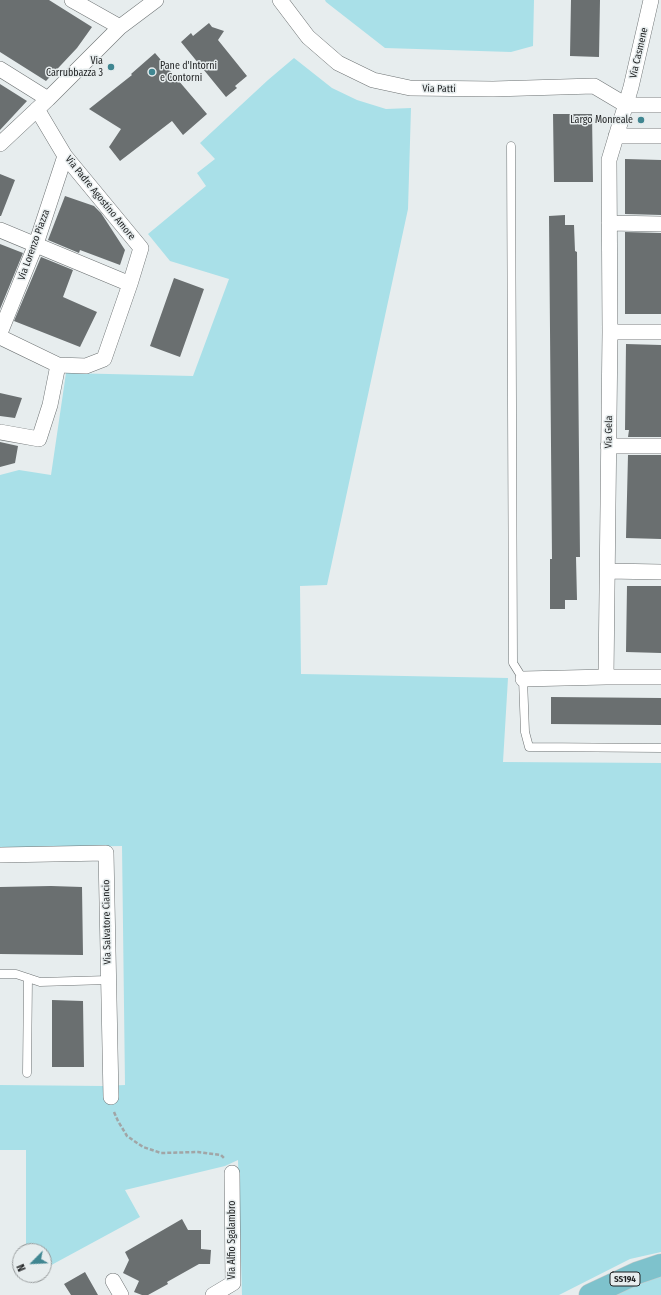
<!DOCTYPE html>
<style>
body{margin:0}
#map{position:relative;width:661px;height:1295px;overflow:hidden;background:#e7edee;font-family:"Fira Sans Condensed",sans-serif}
canvas{display:block}
.north{position:absolute;left:12px;top:1243px;width:40px;height:40px;box-sizing:border-box;background:#e7edee;border:1px solid #979b9c;border-radius:50%;rotate:246deg;font-size:11px;font-weight:700;line-height:16px;text-align:center;color:#1f2122}
.north::after{content:'';display:block;margin:auto;width:14px;height:18px;background:#408691;clip-path:polygon(50% 0,100% 100%,50% 72%,0 100%)}
</style>
<div id="map">
<canvas width="661" height="1295"></canvas>
<div class="north">N</div>
</div>
<script>
const ctx = document.querySelector('canvas').getContext('2d');
ctx.lineJoin = 'round';
function paint(path, color) { ctx.fillStyle = color; ctx.fill(path, 'evenodd'); }
const poly = rows => new Path2D(rows.map(r => 'M' + r).join(''));
function strokePath(path, color, width, dash) { ctx.strokeStyle = color; ctx.lineWidth = width; ctx.lineCap = dash ? 'butt' : 'round'; ctx.setLineDash(dash || []); ctx.stroke(path); }
function label(font, color, halo, rows, align = 'center') {
  ctx.font = font + ' "Fira Sans Condensed",sans-serif'; ctx.lineWidth = 3; ctx.setLineDash([]); ctx.textBaseline = 'middle'; ctx.strokeStyle = halo; ctx.fillStyle = color; for (const [text, x, y, turn = 0] of rows) {
    ctx.save(); ctx.translate(x, y); ctx.rotate((+turn || 0) * Math.PI / 180); ctx.textAlign = isNaN(turn) ? turn : align; if (halo) ctx.strokeText(text, 0, 0); ctx.fillText(text, 0, 0); ctx.restore();
  }
}
const green = poly([
 [325,0,534,0,533,46,511,52,385,48,326,2],
 [294,58,332,88,357,100,386,109,411,108,408,209,327,585,300,586,301,674,508,678,503,762,661,763,661,1252,630,1259,559,1295,242,1295,238,1160,225,1166,125,1190,140,1217,44,1269,44,1251,26,1251,26,1150,0,1150,0,1085,103,1086,125,1085,122,846,0,848,0,475,19,470,51,475,66,373,193,376,229,279,170,261,148,234,206,186,197,173,215,159,200,143,268,80],
 [661,1276,661,1295,614,1295,645,1281]
]);
const building = poly([
 [0,0,49,0,92,27,77,48,46,81,0,52],
 [571,0,600,0,599,57,570,56],
 [209,23,212,27,224,31,218,40,247,76,235,86,237,88,226,97,181,42,191,33,193,36],
 [155,53,207,114,183,135,172,121,120,161,109,147,121,129,89,109,132,75,131,74],
 [0,84,27,101,0,130],
 [553,114,592,114,593,182,554,182],
 [625,159,661,160,661,215,625,214],
 [0,174,15,180,1,216,0,216],
 [65,196,94,206,101,213,125,250,120,265,80,250,79,253,48,240],
 [565,215,565,225,574,225,575,251,577,252,580,557,576,557,577,600,565,600,565,609,550,609,550,559,552,559,549,216],
 [625,232,661,233,661,314,625,314],
 [0,244,23,253,0,309],
 [41,257,73,270,63,297,97,312,80,347,14,321],
 [174,278,204,289,180,357,150,346],
 [626,344,661,345,661,437,628,437,629,430,625,430],
 [0,393,22,398,15,418,0,416],
 [0,442,18,446,15,463,0,467],
 [628,455,661,455,661,539,626,538],
 [627,586,661,586,661,653,626,652],
 [551,697,661,698,661,725,551,724],
 [51,886,82,887,83,955,0,954,0,887],
 [52,1000,83,1001,84,1067,52,1067],
 [182,1219,188,1230,201,1230,201,1249,211,1250,210,1264,199,1264,167,1282,168,1284,148,1295,142,1295,134,1292,139,1281,123,1273,129,1260,125,1252],
 [85,1272,98,1295,71,1295,64,1284]
]);
const path = poly([
 [114,1112,118,1121,127,1136,143,1147,161,1153,198,1152,221,1155,225,1159]
]);
const service = poly([
 [511,146,513,663,523,679,525,732,529,747,661,748],
 [0,974,16,974,40,982,108,980],
 [27,1073,28,978]
]);
const minor = poly([
 [72,0,120,27],
 [280,0,308,37,338,63,373,80,410,88,493,89,594,86,626,105],
 [0,69,48,99],
 [626,105,661,105],
 [616,136,661,136],
 [0,144,48,99,120,27,156,0],
 [609,223,661,224],
 [0,230,130,284],
 [610,332,661,332],
 [0,333,36,244,65,156],
 [0,337,58,365,86,366,104,359,130,284,141,248,65,156,37,109],
 [0,432,39,439,50,405,58,365],
 [608,446,661,446],
 [608,571,661,572],
 [606,677,661,677],
 [523,679,606,677,610,332,609,160,631,87,651,0],
 [0,855,106,853,111,1097],
 [113,1281,121,1295],
 [213,1295,233,1283,232,1173]
]);
const primary = poly([
 [590,1295,637,1273,661,1265]
]);
const markers = [
 [111,67,4,"#408691"],
 [152,72,4,"#408691"],
 [641,120,4,"#408691"]
];
const shields = [
 [625,1279,30]
];
const shieldNames = [
 ["SS194",625,1279]
];
const streetNames = [
 ["Via Casmene",639,53,-77],
 ["Via Patti",439,89,1],
 ["Via Padre Agostino Amore",100,198,51],
 ["Via Lorenzo Piazza",34,245,-70],
 ["Via Gela",609,432,-89],
 ["Via Salvatore Ciancio",107,922,-91],
 ["Via Alfio Sgalambro",232,1240,-90]
];
const poiNames = [
 ["Via",103,61],
 ["Carrubbazza 3",103,73],
 ["Pane d'Intorni",160,66,"left"],
 ["e Contorni",160,78,"left"],
 ["Largo Monreale",633,120]
];
paint(green, '#a9e0e8');
paint(building, '#6a6f70');
strokePath(service, '#6e7374', 9);
strokePath(minor, '#6e7374', 16);
strokePath(primary, '#c9caca', 23);
strokePath(path, '#a1a5a6', 2.5, [4, 2]);
strokePath(service, '#fff', 8);
strokePath(minor, '#fff', 15);
strokePath(primary, '#7ec2cc', 22);
for (const [x, y, r, color] of markers) { const dot = new Path2D(); dot.arc(x, y, r, 0, 2 * Math.PI); ctx.fillStyle = color; ctx.fill(dot); strokePath(dot, '#e7edee', 1.5); }
for (const [x, y, w] of shields) { const box = new Path2D(); box.roundRect(x - w / 2, y - 7, w, 14, 3); ctx.fillStyle = '#e7edee'; ctx.fill(box); strokePath(box, '#1f2122', 1); }
label('bold 9px', '#1f2122', null, shieldNames);
label('10px', '#1f2122', '#e7edee', streetNames);
label('10px', '#1f2122', '#e7edee', poiNames, 'right');
</script>
